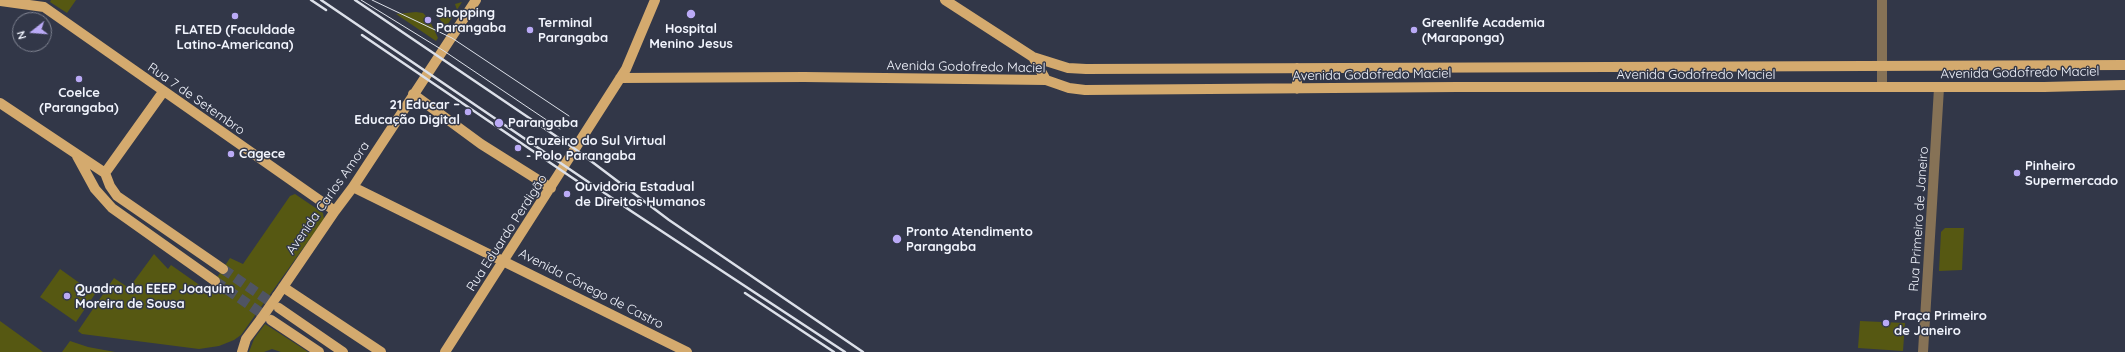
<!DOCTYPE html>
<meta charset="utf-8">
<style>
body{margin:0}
#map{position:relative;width:2125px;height:352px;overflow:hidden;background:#323748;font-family:Quicksand,sans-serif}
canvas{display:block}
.north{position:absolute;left:12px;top:12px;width:40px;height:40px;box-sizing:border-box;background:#323748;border:1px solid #7f8391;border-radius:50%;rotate:253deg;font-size:11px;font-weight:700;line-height:16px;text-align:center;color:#f2f5fe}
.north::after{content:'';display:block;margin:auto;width:14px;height:18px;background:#baaaf6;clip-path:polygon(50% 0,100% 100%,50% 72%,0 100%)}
</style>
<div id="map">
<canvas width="2125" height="352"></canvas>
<div class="north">N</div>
</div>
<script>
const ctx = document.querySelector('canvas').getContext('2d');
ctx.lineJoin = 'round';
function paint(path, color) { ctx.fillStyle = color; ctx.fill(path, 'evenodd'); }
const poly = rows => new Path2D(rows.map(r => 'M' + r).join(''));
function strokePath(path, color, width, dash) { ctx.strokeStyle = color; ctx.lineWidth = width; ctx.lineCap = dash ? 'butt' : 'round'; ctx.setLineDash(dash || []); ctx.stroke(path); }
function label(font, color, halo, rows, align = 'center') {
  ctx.font = font + ' Quicksand,sans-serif'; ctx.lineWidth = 3; ctx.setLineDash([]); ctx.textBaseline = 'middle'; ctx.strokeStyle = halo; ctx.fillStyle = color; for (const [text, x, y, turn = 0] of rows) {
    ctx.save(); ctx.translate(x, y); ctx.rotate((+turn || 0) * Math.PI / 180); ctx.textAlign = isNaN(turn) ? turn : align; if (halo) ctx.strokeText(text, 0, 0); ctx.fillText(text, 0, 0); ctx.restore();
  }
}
const green = poly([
 [51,0,76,0,67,13,50,2],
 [462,2,446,27,438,17,442,9,444,6,446,12,457,10,455,4],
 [416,12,423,13,429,19,438,38,436,41,396,14],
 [295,194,323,213,324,219,241,335,234,340,219,346,199,349,82,334,78,331,114,278,129,288,154,254,168,269,171,265,208,291,230,258,243,264,290,196],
 [1945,228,1964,228,1962,270,1939,271,1941,232],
 [60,269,95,294,76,322,40,297],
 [0,321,43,352,0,352],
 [1860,321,1905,323,1903,351,1858,348],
 [265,324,299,346,308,352,281,352,272,349,264,352,249,352,254,339],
 [70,341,88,347,115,352,62,352]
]);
const majorTunnel = poly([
 [223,269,279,308],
 [215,281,271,320]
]);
const minor = poly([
 [1882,0,1882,87],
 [1923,352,1939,88]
]);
const major = poly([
 [945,0,1033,57,1046,80],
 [0,1,44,7,335,211],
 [1033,57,1068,68,1086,69,2125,65],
 [620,78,804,77,1046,80,1069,88,1085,90,1457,87,2044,87,2125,85],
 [1297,89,1297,68],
 [413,94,481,144,551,188],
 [0,103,105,173,110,186,117,196,223,269],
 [77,156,95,189,112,208,215,281],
 [105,173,163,92],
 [353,187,687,352],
 [283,287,381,352],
 [277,296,335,211,353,187,476,0],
 [279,308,343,352],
 [271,320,319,352],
 [242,352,246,339,261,319],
 [445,352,626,69,655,0]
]);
const tram = poly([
 [361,0,444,51,560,129],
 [372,0,452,38,569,116]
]);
const rail = poly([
 [311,0,326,10],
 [321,0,631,211,845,352],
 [355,0,575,149,669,220,863,352],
 [362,35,577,181],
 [745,293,834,352]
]);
const majorBridge = poly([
 [261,319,277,296]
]);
const markers = [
 [691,14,5,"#baaaf6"],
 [235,16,4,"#baaaf6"],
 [428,20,4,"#baaaf6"],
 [530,30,4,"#baaaf6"],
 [1414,30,4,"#baaaf6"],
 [79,79,4,"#baaaf6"],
 [468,112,4,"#baaaf6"],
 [499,123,5,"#baaaf6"],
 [518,148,4,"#baaaf6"],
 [231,154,4,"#baaaf6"],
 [2017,173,4,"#baaaf6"],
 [567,194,4,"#baaaf6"],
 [897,239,5,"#baaaf6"],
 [67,296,4,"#baaaf6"],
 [1886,323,4,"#baaaf6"]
];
const poiNames = [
 ["Shopping",436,13],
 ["Parangaba",436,28],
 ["Terminal",538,23],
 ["Parangaba",538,38],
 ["Greenlife Academia",1422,23],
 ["(Maraponga)",1422,38],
 ["Hospital",691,29,"center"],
 ["Menino Jesus",691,44,"center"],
 ["FLATED (Faculdade",235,30,"center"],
 ["Latino-Americana)",235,45,"center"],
 ["Coelce",79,93,"center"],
 ["(Parangaba)",79,108,"center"],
 ["21 Educar –",460,105,"right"],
 ["Educação Digital",460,120,"right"],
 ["Parangaba",508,123],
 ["Cruzeiro do Sul Virtual",526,141],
 ["- Polo Parangaba",526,156],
 ["Cagece",239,154],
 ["Pinheiro",2025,166],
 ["Supermercado",2025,181],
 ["Ouvidoria Estadual",575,187],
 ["de Direitos Humanos",575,202],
 ["Pronto Atendimento",906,232],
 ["Parangaba",906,247],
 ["Quadra da EEEP Joaquim",75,289],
 ["Moreira de Sousa",75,304],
 ["Praça Primeiro",1894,316],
 ["de Janeiro",1894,331]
];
const streetNames = [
 ["Avenida Godofredo Maciel",966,67,1],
 ["Avenida Godofredo Maciel",2020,73,-1],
 ["Avenida Godofredo Maciel",1372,75,-1],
 ["Avenida Godofredo Maciel",1696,75],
 ["Rua 7 de Setembro",196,99,35],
 ["Avenida Carlos Amora",328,198,-55],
 ["Rua Primeiro de Janeiro",1919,219,-86],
 ["Rua Eduardo Perdigão",507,233,-57],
 ["Avenida Cônego de Castro",591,289,27]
];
paint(green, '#565812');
strokePath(majorTunnel, '#4f5463', 10, [10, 5]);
strokePath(minor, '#867256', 10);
strokePath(major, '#d4aa6e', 10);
strokePath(tram, '#dce0e9', 1);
strokePath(rail, '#dce0e9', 2.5);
strokePath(majorBridge, '#d4aa6e', 10);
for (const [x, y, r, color] of markers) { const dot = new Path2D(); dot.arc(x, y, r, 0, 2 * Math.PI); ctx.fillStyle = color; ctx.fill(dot); strokePath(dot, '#323748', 1.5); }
label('bold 13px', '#f2f5fe', '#323748', poiNames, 'left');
label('13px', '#f2f5fe', '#323748', streetNames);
</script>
